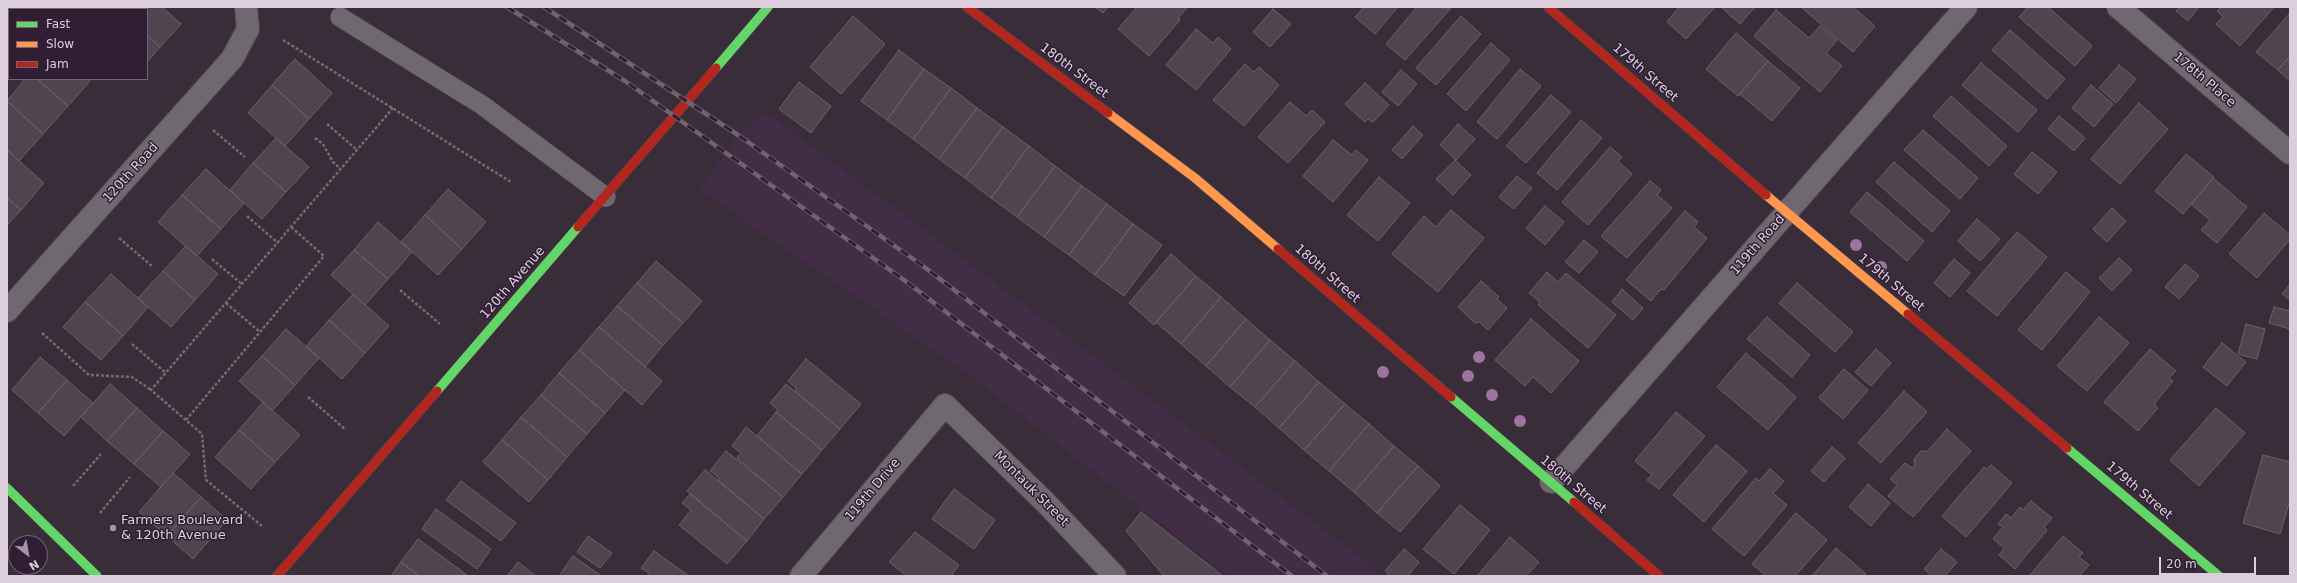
<!DOCTYPE html>
<style>
body{margin:0}
#map{position:relative;width:2297px;height:583px;overflow:hidden;background:#382d39;font-family:"DejaVu Sans",sans-serif}
canvas{display:block}
.frame{position:absolute;inset:0;border:8px solid #dccedd;pointer-events:none}
.legend{position:absolute;left:8px;top:8px;width:140px;height:72px;box-sizing:border-box;background:#311e34;border:1px solid #756478;margin:0;padding:5px 7px;list-style:none;font-size:12px;color:#dccedd}
.legend li{display:flex;align-items:center;gap:8px;height:20px}
.legend b{width:20px;border:1px solid #756478}
.north{position:absolute;left:8px;top:535px;width:40px;height:40px;box-sizing:border-box;background:#311e34;border:1px solid #756478;border-radius:50%;rotate:149deg;font-size:11px;font-weight:700;line-height:16px;text-align:center;color:#dccedd}
.north::after{content:'';display:block;margin:auto;width:14px;height:18px;background:#a396a4;clip-path:polygon(50% 0,100% 100%,50% 72%,0 100%)}
.scale{position:absolute;left:2159px;top:557px;width:97px;height:18px;box-sizing:border-box;border:2px solid #dccedd;border-top:0;padding-left:5px;font-size:12px;line-height:14px;white-space:nowrap;color:#dccedd;-webkit-text-stroke:3px #311e34;paint-order:stroke}
</style>
<div id="map">
<canvas width="2297" height="583"></canvas>
<div class="frame"></div>
<ul class="legend">
<li><b style="height:5px;background:#63d668"></b>Fast</li>
<li><b style="height:5px;background:#ff974d"></b>Slow</li>
<li><b style="height:5px;background:#b3261e"></b>Jam</li>
</ul>
<div class="north">N</div>
<div class="scale">20 m</div>
</div>
<script>
const ctx = document.querySelector('canvas').getContext('2d');
ctx.lineJoin = 'round';
function paint(path, color) { ctx.fillStyle = color; ctx.fill(path, 'evenodd'); }
const poly = rows => new Path2D(rows.map(r => 'M' + r).join(''));
function strokePath(path, color, width, dash) { ctx.strokeStyle = color; ctx.lineWidth = width; ctx.lineCap = dash ? 'butt' : 'round'; ctx.setLineDash(dash || []); ctx.stroke(path); }
function label(font, color, halo, rows, align = 'center') {
  ctx.font = font + ' "DejaVu Sans",sans-serif'; ctx.lineWidth = 3; ctx.setLineDash([]); ctx.textBaseline = 'middle'; ctx.strokeStyle = halo; ctx.fillStyle = color; for (const [text, x, y, turn = 0] of rows) {
    ctx.save(); ctx.translate(x, y); ctx.rotate((+turn || 0) * Math.PI / 180); ctx.textAlign = isNaN(turn) ? turn : align; if (halo) ctx.strokeText(text, 0, 0); ctx.fillText(text, 0, 0); ctx.restore();
  }
}
const built = poly([
 [766,112,1174,416,1385,576,1228,576,965,372,700,190,738,135]
]);
const building = poly([
 [131,7,162,7,181,24,160,47,147,35,147,9,129,9,131,7],
 [1095,7,1108,7,1103,13,1095,7],
 [1137,7,1188,7,1178,18,1180,20,1149,56,1118,29,1137,7],
 [1364,7,1398,7,1375,34,1355,17,1364,7],
 [1417,7,1451,8,1405,60,1386,44,1417,7],
 [1679,7,1715,7,1686,39,1667,22,1679,7],
 [1721,7,1755,7,1740,24,1721,7],
 [1801,7,1853,7,1875,26,1853,52,1801,7],
 [2028,7,2048,7,2092,46,2075,66,2019,17,2028,7],
 [2180,7,2199,7,2188,21,2176,11,2180,7],
 [2221,7,2274,7,2240,46,2216,24,2223,17,2217,11,2221,7],
 [1273,9,1291,24,1270,47,1253,32,1273,9],
 [1776,10,1809,38,1820,26,1837,40,1826,53,1842,66,1820,92,1754,36,1776,10],
 [2290,13,2290,56,2278,70,2256,52,2290,13],
 [853,16,885,44,841,94,810,67,853,16],
 [1461,16,1481,34,1436,85,1416,68,1461,16],
 [1196,29,1213,43,1218,37,1231,49,1196,90,1166,65,1196,29],
 [2010,30,2065,79,2047,99,1992,50,2010,30],
 [1736,33,1768,61,1738,96,1706,69,1736,33],
 [147,35,160,47,147,62,147,35],
 [1491,43,1510,60,1466,111,1447,94,1491,43],
 [899,50,924,69,887,120,861,101,899,50],
 [2290,56,2290,81,2278,70,2290,56],
 [295,59,332,93,309,119,272,85,295,59],
 [1768,61,1800,88,1772,121,1740,94,1768,61],
 [1981,63,2037,110,2018,132,1962,85,1981,63],
 [1245,64,1254,72,1259,67,1279,85,1244,126,1213,100,1245,64],
 [2119,65,2136,79,2116,103,2099,88,2119,65],
 [924,69,951,88,913,139,887,120,924,69],
 [1520,69,1541,86,1497,139,1477,122,1520,69],
 [1401,70,1417,84,1398,106,1382,92,1401,70],
 [25,79,37,79,68,106,43,134,7,101,25,79],
 [37,79,88,79,90,81,68,106,37,79],
 [799,82,831,106,811,133,779,109,799,82],
 [1365,83,1389,105,1373,122,1368,119,1365,122,1345,104,1365,83],
 [272,85,309,119,285,146,248,113,272,85],
 [2091,85,2113,104,2094,127,2072,108,2091,85],
 [951,88,977,108,939,159,913,139,951,88],
 [1551,95,1571,112,1526,163,1506,146,1551,95],
 [1951,96,2007,146,1989,166,1933,116,1951,96],
 [7,101,43,134,19,161,7,149,7,101],
 [1290,102,1306,116,1312,110,1325,122,1288,163,1258,137,1290,102],
 [2139,103,2168,129,2120,184,2091,159,2139,103],
 [977,108,1003,127,965,178,939,159,977,108],
 [2059,116,2085,138,2074,151,2048,129,2059,116],
 [1581,120,1602,138,1557,190,1537,173,1581,120],
 [1458,124,1475,139,1456,160,1440,145,1458,124],
 [1413,126,1423,135,1402,159,1392,150,1413,126],
 [1003,127,1029,146,991,198,965,178,1003,127],
 [1923,130,1978,178,1960,199,1904,150,1923,130],
 [276,138,309,167,286,192,253,163,276,138],
 [1333,140,1352,155,1356,150,1368,160,1333,202,1303,176,1333,140],
 [1029,146,1055,166,1017,217,991,198,1029,146],
 [1610,147,1622,157,1618,161,1632,174,1588,225,1562,202,1610,147],
 [7,150,44,183,21,210,7,198,7,150],
 [2032,152,2057,172,2038,194,2014,174,2032,152],
 [2186,154,2214,177,2183,214,2155,191,2186,154],
 [1455,160,1471,175,1453,195,1436,179,1455,160],
 [1894,162,1950,211,1932,232,1876,182,1894,162],
 [253,163,286,192,262,219,230,190,253,163],
 [1055,166,1082,186,1044,237,1017,217,1055,166],
 [206,169,244,203,221,229,182,195,206,169],
 [1517,176,1532,188,1514,209,1499,197,1517,176],
 [1379,177,1410,203,1378,241,1347,215,1379,177],
 [2213,178,2247,207,2217,243,2201,230,2210,220,2191,204,2213,178],
 [1650,181,1661,190,1657,195,1672,208,1627,258,1601,236,1650,181],
 [1082,186,1107,204,1069,255,1044,237,1082,186],
 [448,189,486,222,462,249,425,215,448,189],
 [1867,192,1924,241,1907,261,1850,212,1867,192],
 [182,195,221,229,197,256,158,222,182,195],
 [7,198,21,210,7,225,7,198],
 [1107,204,1133,224,1095,275,1069,255,1107,204],
 [1545,206,1564,222,1545,245,1526,228,1545,206],
 [2112,208,2126,221,2107,242,2093,229,2112,208],
 [1451,210,1484,238,1438,292,1392,254,1424,216,1436,227,1451,210],
 [1685,211,1698,222,1694,227,1707,238,1664,290,1661,289,1651,301,1626,280,1685,211],
 [2264,213,2290,235,2290,239,2257,278,2229,254,2264,213],
 [425,215,462,249,438,275,401,242,425,215],
 [1977,219,2000,239,1980,261,1958,241,1977,219],
 [378,222,412,252,388,279,354,250,378,222],
 [1133,224,1162,245,1124,296,1095,275,1133,224],
 [2017,232,2047,257,1997,316,1967,291,2017,232],
 [1584,240,1598,252,1579,273,1565,262,1584,240],
 [186,246,218,274,195,300,163,271,186,246],
 [354,250,388,279,365,305,331,275,354,250],
 [1171,254,1196,276,1154,325,1129,303,1171,254],
 [2119,258,2132,270,2112,291,2099,278,2119,258],
 [1954,259,1970,273,1950,297,1934,283,1954,259],
 [656,261,702,301,683,323,637,283,656,261],
 [2185,264,2199,276,2179,299,2165,287,2185,264],
 [163,271,195,300,171,327,138,298,163,271],
 [1547,272,1558,282,1566,273,1616,315,1588,348,1538,305,1540,302,1529,293,1547,272],
 [2066,272,2090,292,2042,350,2018,330,2066,272],
 [111,274,148,307,123,336,85,302,111,274],
 [1196,276,1221,297,1181,344,1156,322,1196,276],
 [1481,281,1499,297,1497,299,1507,308,1488,330,1478,321,1476,324,1458,307,1481,281],
 [637,283,683,323,663,345,617,306,637,283],
 [1797,283,1853,332,1835,352,1779,303,1797,283],
 [2290,284,2290,300,2282,294,2290,284],
 [1622,289,1643,308,1633,320,1612,302,1622,289],
 [353,294,389,326,365,353,329,320,353,294],
 [1221,297,1246,319,1206,366,1181,344,1221,297],
 [85,302,123,336,101,360,63,327,85,302],
 [617,306,663,345,645,367,599,327,617,306],
 [2274,307,2290,311,2290,329,2269,323,2274,307],
 [1767,317,1810,355,1792,377,1747,339,1767,317],
 [2099,317,2129,343,2087,391,2057,366,2099,317],
 [1246,319,1270,340,1230,387,1206,366,1246,319],
 [1531,319,1579,361,1551,393,1533,377,1525,386,1495,360,1531,319],
 [329,320,365,353,342,379,306,346,329,320],
 [2246,324,2265,329,2257,359,2238,354,2246,324],
 [599,327,662,381,642,405,579,350,599,327],
 [286,329,319,358,295,385,262,356,286,329],
 [1270,340,1295,361,1255,407,1230,387,1270,340],
 [2222,343,2246,362,2227,386,2203,367,2222,343],
 [1876,349,1891,363,1871,386,1855,372,1876,349],
 [2150,349,2176,371,2169,378,2173,381,2154,404,2158,408,2138,431,2104,402,2150,349],
 [579,350,625,390,605,413,559,373,579,350],
 [1746,353,1796,397,1768,430,1717,387,1746,353],
 [262,356,295,385,272,411,239,381,262,356],
 [40,357,67,380,38,413,12,390,40,357],
 [806,359,861,404,840,429,795,391,797,389,788,381,806,359],
 [1295,361,1319,382,1279,428,1255,407,1295,361],
 [1844,369,1868,390,1843,419,1819,398,1844,369],
 [559,373,605,413,587,434,541,395,559,373],
 [67,380,93,403,64,436,38,413,67,380],
 [1319,382,1345,404,1304,450,1279,428,1319,382],
 [110,384,137,408,107,441,81,417,110,384],
 [786,384,840,429,822,450,776,412,778,410,770,403,786,384],
 [1904,391,1927,412,1881,463,1858,443,1904,391],
 [541,395,587,434,567,457,521,417,541,395],
 [263,402,300,435,275,462,239,430,263,402],
 [1345,404,1369,424,1329,471,1304,450,1345,404],
 [137,408,163,431,134,464,107,441,137,408],
 [2216,408,2245,433,2199,486,2170,460,2216,408],
 [776,412,822,450,802,474,757,436,776,412],
 [1676,412,1705,436,1659,489,1647,480,1652,475,1635,461,1676,412],
 [521,417,567,457,548,480,502,440,521,417],
 [1369,424,1394,446,1354,492,1329,471,1369,424],
 [746,427,802,474,783,497,737,458,741,453,732,446,746,427],
 [1947,429,1971,451,1913,517,1888,496,1897,485,1890,479,1905,463,1912,468,1915,465,1914,459,1921,451,1928,451,1947,429],
 [239,430,275,462,251,489,215,457,239,430],
 [163,431,190,454,161,487,134,464,163,431],
 [502,440,548,480,529,502,483,462,502,440],
 [1716,445,1747,471,1704,522,1673,495,1716,445],
 [1394,446,1418,466,1377,513,1354,492,1394,446],
 [1832,447,1845,458,1824,482,1811,471,1832,447],
 [726,451,783,497,764,519,718,480,719,478,710,471,726,451],
 [2263,455,2290,462,2290,500,2280,534,2243,523,2263,455],
 [1991,465,2012,483,1966,537,1942,516,1984,467,1987,469,1991,465],
 [1418,466,1440,486,1400,532,1377,513,1418,466],
 [1770,469,1784,481,1773,493,1787,505,1744,556,1712,529,1756,478,1759,481,1770,469],
 [705,470,764,519,747,541,687,491,705,470],
 [173,473,201,497,167,536,139,512,173,473],
 [461,481,516,523,501,541,446,500,461,481],
 [1868,484,1890,503,1871,526,1849,507,1868,484],
 [954,489,995,520,974,549,932,519,954,489],
 [690,494,747,541,727,564,679,525,691,510,682,503,690,494],
 [201,497,227,520,193,559,167,536,201,497],
 [2031,501,2052,518,2044,527,2047,530,2015,569,1999,555,2004,548,1993,539,2003,527,1998,524,2006,514,2011,518,2020,507,2023,510,2031,501],
 [1460,505,1490,530,1454,574,1423,549,1460,505],
 [436,509,491,549,477,569,422,529,436,509],
 [1141,512,1223,576,1164,576,1126,531,1141,512],
 [1796,513,1827,540,1795,576,1766,576,1752,564,1796,513],
 [915,532,959,565,951,576,907,576,889,562,915,532],
 [588,536,612,553,600,568,577,552,588,536],
 [2063,536,2083,553,2079,557,2089,565,2079,576,2029,576,2063,536],
 [1510,537,1539,562,1526,576,1477,576,1510,537],
 [418,539,467,575,419,576,401,562,418,539],
 [1836,548,1866,574,1864,576,1812,576,1836,548],
 [1404,549,1419,562,1408,576,1390,576,1385,571,1404,549],
 [1941,549,1957,562,1945,576,1932,576,1924,569,1941,549],
 [654,551,689,576,647,576,649,573,641,568,654,551],
 [573,556,600,575,600,576,559,576,573,556],
 [401,562,419,576,391,576,401,562],
 [518,562,536,576,508,575,518,562]
]);
const path = poly([
 [283,40,511,182],
 [327,124,357,150],
 [213,130,245,157],
 [315,138,323,144,333,162,341,169],
 [247,216,278,243],
 [119,238,153,267],
 [212,259,242,284],
 [400,290,440,324],
 [226,303,260,332],
 [42,333,89,375,132,377,151,390],
 [132,344,166,373],
 [308,397,346,430],
 [186,420,324,256,291,227],
 [73,486,101,454],
 [100,513,130,477],
 [262,526,206,480,202,434,151,390,393,108]
]);
const lane = poly([
 [340,17,482,105,606,197]
]);
const street = poly([
 [2118,7,2290,153],
 [7,311,232,59,248,29,246,7],
 [1551,482,1966,7],
 [801,576,945,405,1046,503,1115,576]
]);
const fast = poly([
 [716,68,768,7],
 [437,391,578,227],
 [1451,397,1574,502],
 [2067,448,2219,576],
 [7,488,97,576]
]);
const slow = poly([
 [1108,113,1195,178,1278,249],
 [1766,195,1908,314]
]);
const jam = poly([
 [967,7,1108,113],
 [1548,7,1766,195],
 [578,227,716,68],
 [1278,249,1451,397],
 [1908,314,2067,448],
 [1574,502,1659,576],
 [277,576,437,391]
]);
const rail = poly([
 [507,7,625,81,904,280,1292,576],
 [544,7,738,135,923,266,1327,576]
]);
const trees = [
 [1856,245],
 [1881,267],
 [1479,357],
 [1383,372],
 [1468,376],
 [1492,395],
 [1520,421]
];
const markers = [
 [113,528,4,"#a396a4"]
];
const streetNames = [
 ["180th Street",1074,71,37],
 ["179th Street",1645,73,41],
 ["178th Place",2204,80,40],
 ["120th Road",131,173,-48],
 ["119th Road",1758,245,-49],
 ["180th Street",1327,274,41],
 ["120th Avenue",513,283,-49],
 ["179th Street",1891,283,40],
 ["180th Street",1573,485,40],
 ["Montauk Street",1031,489,45],
 ["119th Drive",873,490,-50],
 ["179th Street",2139,491,40]
];
const poiNames = [
 ["Farmers Boulevard",121,521],
 ["& 120th Avenue",121,536]
];
paint(built, '#432c46');
paint(building, '#4e454f');
strokePath(building, '#6b616b', 1);
strokePath(lane, '#544a55', 20);
strokePath(street, '#544a55', 24);
strokePath(fast, '#544a55', 10);
strokePath(slow, '#544a55', 10);
strokePath(jam, '#544a55', 10);
strokePath(path, '#746c74', 2.5, [3, 2]);
strokePath(lane, '#706871', 19);
strokePath(street, '#706871', 22);
strokePath(fast, '#63d668', 9);
strokePath(slow, '#ff974d', 9);
strokePath(jam, '#b3261e', 9);
strokePath(rail, '#6e646f', 4.5);
strokePath(rail, '#311e34', 3, [9]);
ctx.fillStyle = '#9d73a2';
for (const [x, y] of trees) { ctx.beginPath(); ctx.arc(x, y, 6, 0, 2 * Math.PI); ctx.fill(); }
for (const [x, y, r, color] of markers) { const dot = new Path2D(); dot.arc(x, y, r, 0, 2 * Math.PI); ctx.fillStyle = color; ctx.fill(dot); strokePath(dot, '#311e34', 1.5); }
label('13px', '#dccedd', '#311e34', streetNames);
label('13px', '#dccedd', '#311e34', poiNames, 'left');
</script>
